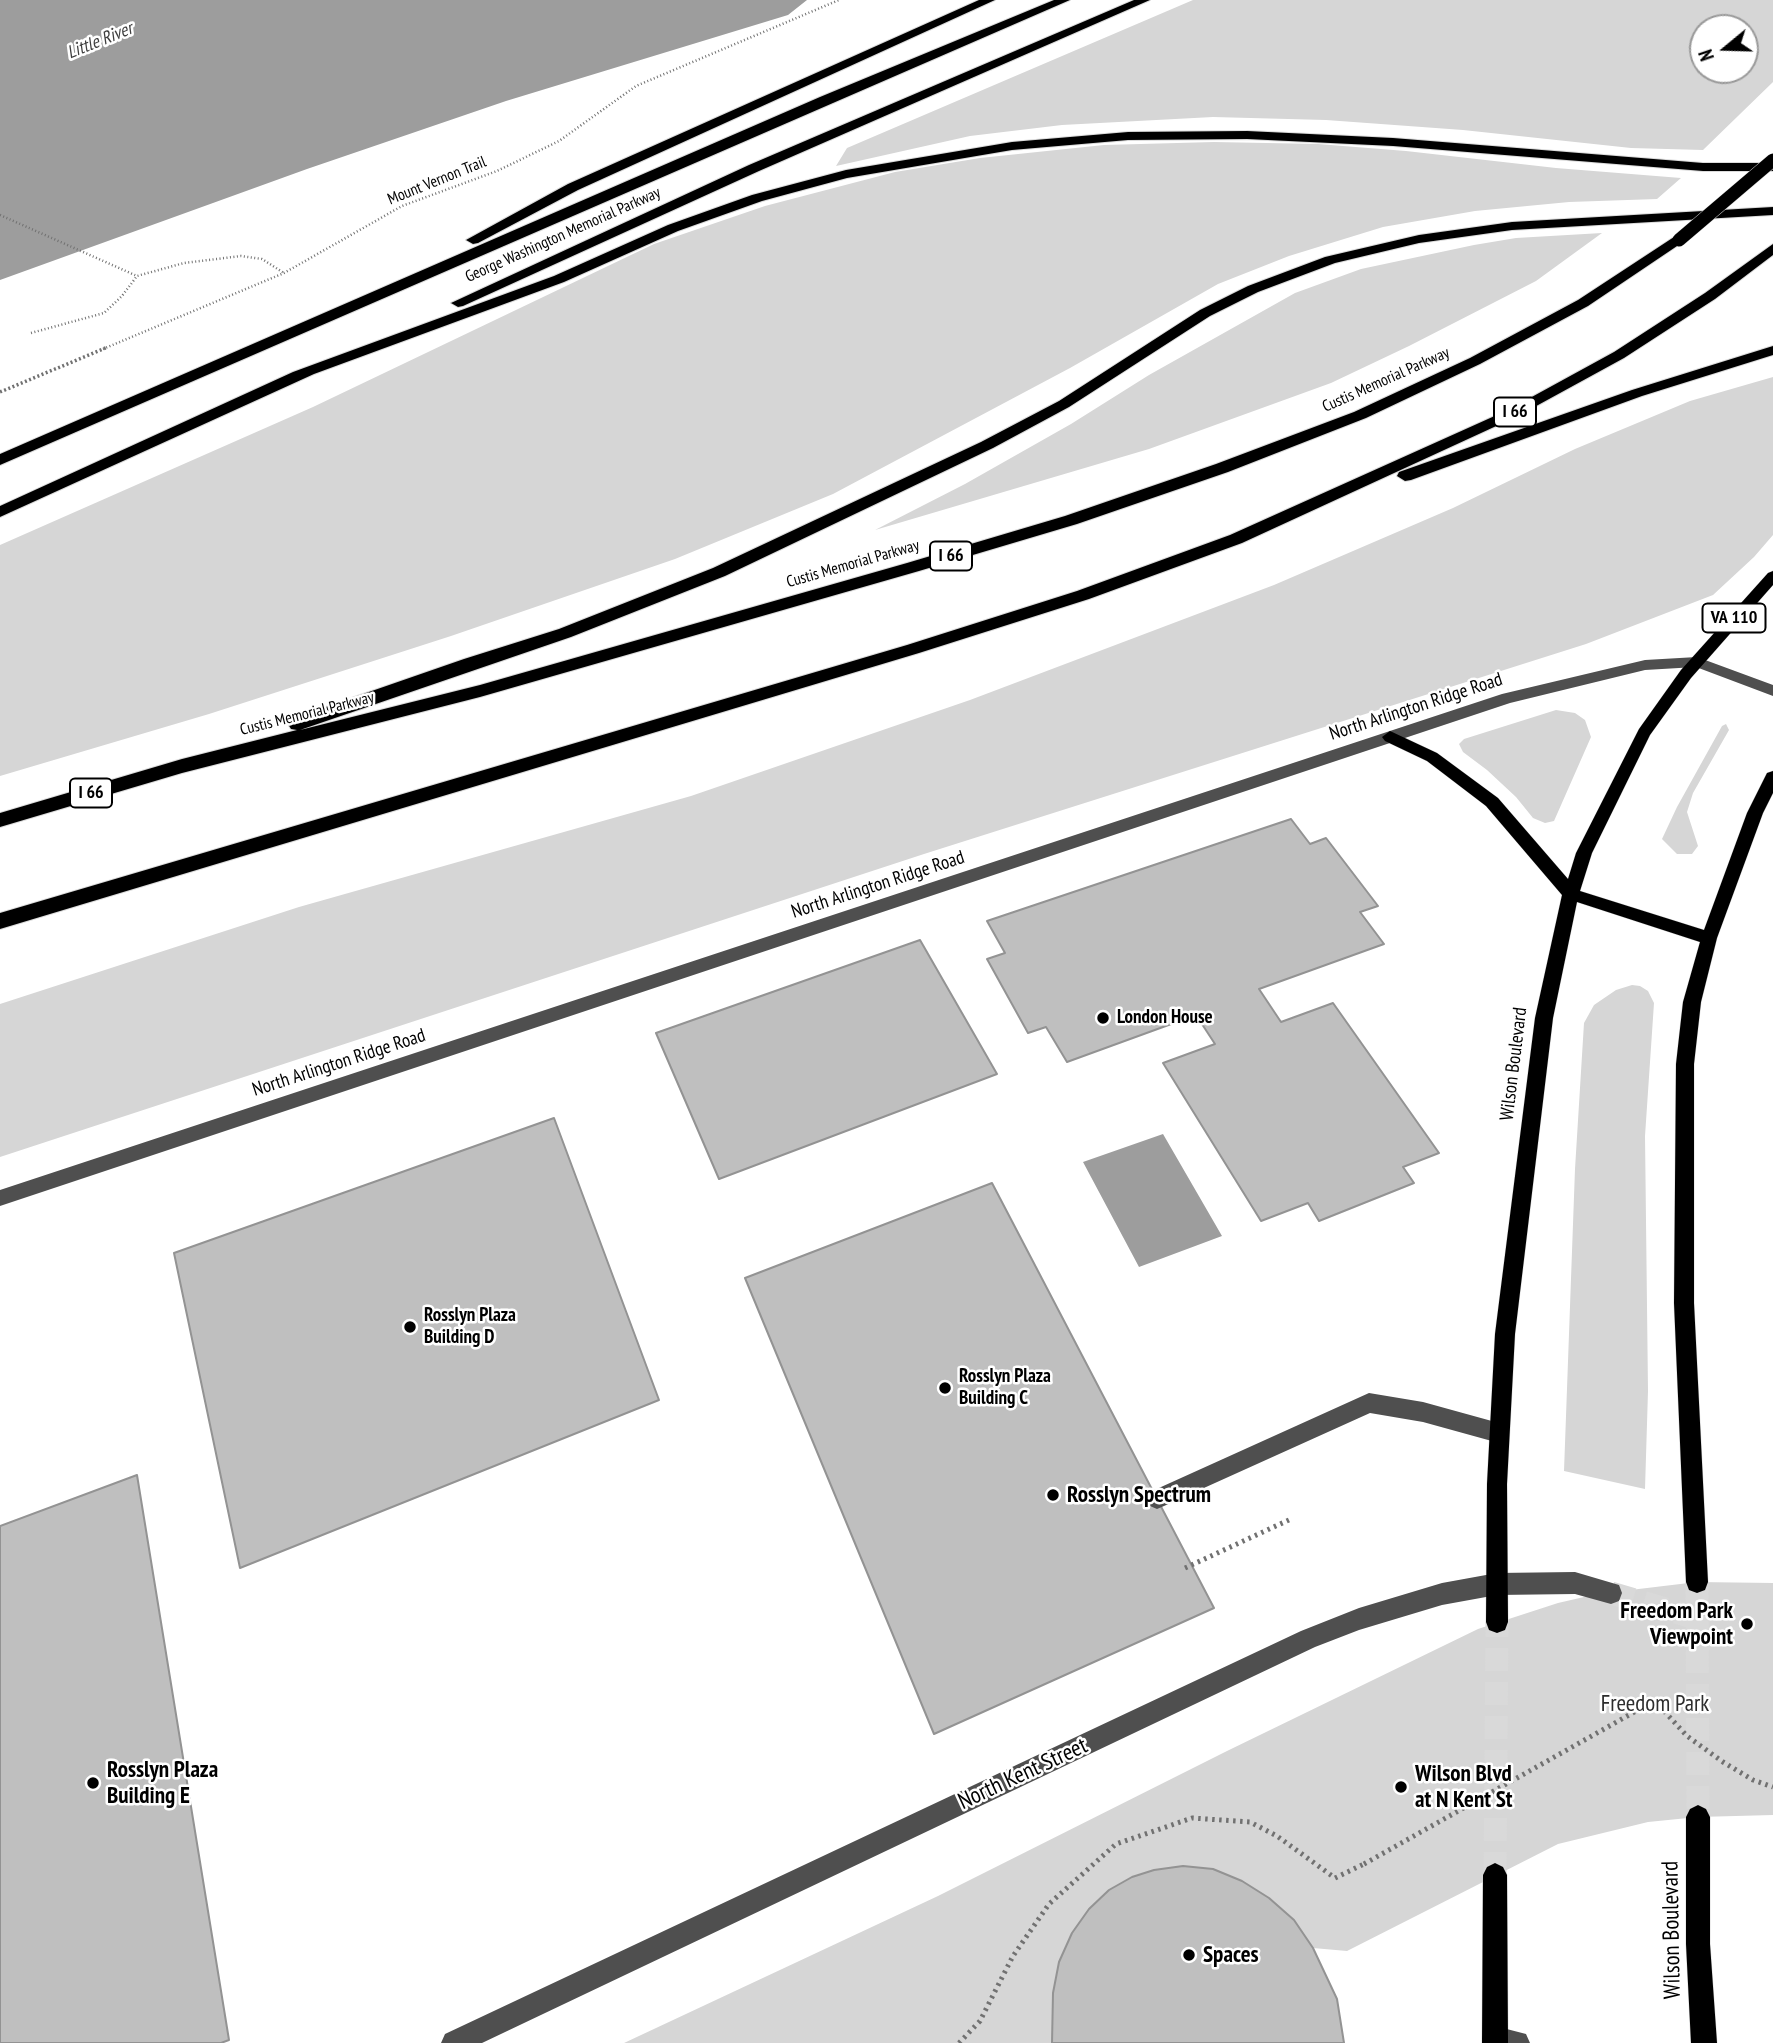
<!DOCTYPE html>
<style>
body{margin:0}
#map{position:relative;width:1773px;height:2043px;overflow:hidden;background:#fff;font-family:"PT Sans Narrow",sans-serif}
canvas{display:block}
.north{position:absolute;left:1689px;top:14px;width:70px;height:70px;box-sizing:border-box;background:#fff;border:2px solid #999;border-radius:50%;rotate:251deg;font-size:19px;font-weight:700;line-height:28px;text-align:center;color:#000}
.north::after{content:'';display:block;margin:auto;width:24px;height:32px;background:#000;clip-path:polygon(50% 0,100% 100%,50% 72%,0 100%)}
</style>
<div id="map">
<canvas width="1773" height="2043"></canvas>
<div class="north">N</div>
</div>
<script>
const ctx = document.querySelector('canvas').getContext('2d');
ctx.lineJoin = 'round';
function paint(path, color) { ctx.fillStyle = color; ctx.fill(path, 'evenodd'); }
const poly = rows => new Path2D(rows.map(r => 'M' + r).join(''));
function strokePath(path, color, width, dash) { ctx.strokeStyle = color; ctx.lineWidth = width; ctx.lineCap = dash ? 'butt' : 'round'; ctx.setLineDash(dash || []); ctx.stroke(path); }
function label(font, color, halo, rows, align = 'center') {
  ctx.font = font + ' "PT Sans Narrow",sans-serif'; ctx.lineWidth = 5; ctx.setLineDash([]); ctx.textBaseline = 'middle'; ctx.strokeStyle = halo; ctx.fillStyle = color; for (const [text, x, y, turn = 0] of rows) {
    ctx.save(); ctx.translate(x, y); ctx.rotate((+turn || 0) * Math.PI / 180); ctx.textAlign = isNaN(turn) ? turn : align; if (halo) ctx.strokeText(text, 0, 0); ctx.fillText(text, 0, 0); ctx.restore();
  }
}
const green = poly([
 [1193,0,1773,0,1773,82,1703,150,1631,148,1463,130,1326,120,1213,117,1062,125,970,136,836,166,847,148],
 [1703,28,1745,28,1745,70,1703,70],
 [1214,142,1318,144,1406,151,1556,168,1681,178,1657,199,1569,202,1475,211,1383,227,1289,256,1218,284,1070,368,833,494,675,559,451,636,209,714,0,776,0,545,313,407,654,244,765,206,895,172,980,158,1104,145],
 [1602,233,1536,281,1409,346,1331,383,1149,449,875,530,965,484,1071,424,1149,375,1295,293,1361,269,1474,245,1516,238],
 [1773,377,1773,535,1754,557,1713,595,1586,644,924,854,0,1157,0,1004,299,907,691,796,970,700,1274,585,1453,508,1575,449,1690,401],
 [1556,710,1575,713,1585,720,1591,737,1554,821,1545,823,1533,818,1516,797,1487,770,1463,752,1459,744,1464,739],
 [1726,724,1729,730,1693,793,1687,812,1698,846,1692,854,1677,854,1662,839,1677,807,1722,726],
 [1632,985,1640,986,1648,991,1654,1003,1645,1136,1648,1391,1645,1489,1564,1471,1575,1169,1584,1023,1594,1005,1616,990],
 [1697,1582,1773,1583,1773,1815,1698,1817,1648,1822,1558,1844,1347,1951,1313,1948,1294,1920,1183,1866,1154,1870,1132,1877,1089,1909,1072,1933,1059,1962,1053,1993,1052,2043,624,2043,938,1896,1227,1751,1478,1629,1558,1603,1597,1594]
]);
const water = poly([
 [0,0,807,0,788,15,506,101,307,169,0,280],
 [1163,1134,1222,1236,1139,1267,1083,1162]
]);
const building = poly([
 [1291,819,1310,844,1326,838,1378,906,1360,912,1384,944,1259,989,1281,1022,1333,1003,1439,1153,1403,1167,1414,1183,1319,1221,1308,1203,1261,1221,1163,1063,1215,1044,1196,1015,1067,1062,1046,1027,1028,1033,987,959,1005,953,987,921,1291,819],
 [920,940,997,1074,719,1179,656,1033,920,940],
 [554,1118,659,1400,240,1568,174,1253,554,1118],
 [992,1183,1214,1608,934,1734,745,1278,992,1183],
 [137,1475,229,2040,221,2043,0,2043,0,1526,137,1475],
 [1183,1866,1213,1869,1242,1881,1269,1898,1294,1920,1313,1948,1337,1999,1344,2043,1052,2043,1053,1993,1059,1962,1072,1933,1089,1909,1109,1890,1132,1877,1154,1870,1183,1866]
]);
const minorTunnel = poly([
 [1611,1593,1699,1619]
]);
const majorTunnel = poly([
 [1697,1582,1698,1817],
 [1495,1875,1497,1622]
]);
const pathFar2 = poly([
 [0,215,137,276],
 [31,333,104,313,122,296,137,276,184,263,241,256,262,259,284,273],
 [103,349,284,273,402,206,497,171,559,141,636,86,839,0]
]);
const pathFar1 = poly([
 [0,392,108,347]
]);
const path = poly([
 [1185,1568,1291,1519],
 [959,2043,980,2021,1013,1956,1049,1904,1116,1844,1192,1818,1250,1822,1277,1836,1335,1878,1364,1864]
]);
const minor = poly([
 [1697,657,1773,685,1773,696,1696,667,1645,670,1510,703,0,1206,0,1190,1502,694,1645,660,1697,657],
 [1369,1393,1423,1402,1499,1423,1506,1426,1509,1433,1506,1440,1499,1443,1423,1422,1370,1413,1164,1506,1157,1509,1150,1506,1146,1499,1150,1492,1369,1393],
 [1575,1572,1619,1585,1622,1593,1619,1601,1611,1604,1575,1594,1497,1595,1442,1605,1359,1630,1315,1647,482,2043,441,2043,445,2034,1301,1631,1359,1608,1442,1583,1497,1573,1575,1572],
 [1495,2026,1526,2034,1530,2043,1484,2043,1482,2039,1486,2030,1495,2026]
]);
const major = poly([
 [1773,571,1773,585,1691,678,1650,735,1592,853,1580,891,1704,930,1747,813,1767,773,1773,771,1773,793,1763,813,1717,938,1701,1002,1694,1064,1694,1303,1708,1582,1705,1590,1697,1593,1689,1590,1686,1582,1674,1303,1676,1064,1683,1002,1700,942,1577,902,1553,1018,1515,1334,1507,1484,1508,1622,1505,1630,1497,1633,1489,1630,1486,1622,1487,1484,1495,1334,1535,1018,1562,895,1486,806,1427,761,1385,741,1382,737,1390,731,1437,753,1498,798,1568,879,1576,853,1639,729,1681,670,1768,573,1773,571],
 [1698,1805,1706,1809,1710,1817,1710,1944,1717,2043,1691,2043,1686,1944,1686,1817,1690,1809,1698,1805],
 [1495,1863,1503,1867,1507,1875,1508,2043,1482,2043,1483,1875,1487,1867,1495,1863]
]);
const highway = poly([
 [979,0,995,0,578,190,478,243,473,244,466,240,568,184,979,0],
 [1054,0,1070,0,0,465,0,454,820,97,1054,0],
 [1134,0,1150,0,759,171,463,306,458,307,451,303,749,165,1134,0],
 [1247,131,1393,138,1703,163,1773,163,1773,171,1703,171,1393,146,1247,139,1128,140,1012,150,847,178,762,201,678,231,564,282,314,374,0,517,0,506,293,372,554,276,668,225,752,195,846,170,1012,142,1128,132,1247,131],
 [1773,207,1773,215,1512,230,1419,243,1335,263,1258,292,1210,316,1069,407,993,448,725,576,571,637,300,730,480,685,907,563,1065,516,1216,464,1354,412,1470,358,1578,300,1674,237,1679,236,1686,240,1588,306,1480,364,1366,418,1228,472,1077,524,919,571,480,697,182,773,0,827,0,813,182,759,297,730,291,729,288,724,291,719,464,659,559,629,713,568,981,442,1059,401,1200,310,1248,286,1325,257,1419,235,1512,222,1773,207],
 [1773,244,1773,255,1715,299,1624,358,1518,416,1242,543,1089,599,919,653,0,929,0,913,907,645,1077,591,1230,535,1508,410,1614,352,1705,293,1773,244],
 [1773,346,1773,355,1642,396,1411,480,1405,481,1397,476,1399,472,1632,390,1773,346]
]);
const pathBridge = poly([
 [1364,1864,1645,1706,1655,1706,1664,1711,1687,1736,1723,1762,1753,1780,1773,1787]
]);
const highwayBridge = poly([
 [1679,240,1773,160]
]);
const markers = [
 [1103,1018,7,"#000"],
 [410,1327,7,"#000"],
 [945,1388,7,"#000"],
 [1053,1495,7,"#000"],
 [1747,1624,7,"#000"],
 [93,1783,7,"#000"],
 [1401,1787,7,"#000"],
 [1189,1955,7,"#000"]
];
const farStreetnames = [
 ["Mount Vernon Trail",437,181,-22],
 ["George Washington Memorial Parkway",563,235,-24],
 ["Custis Memorial Parkway",1386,380,-24],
 ["Custis Memorial Parkway",853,564,-16],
 ["Custis Memorial Parkway",307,714,-14]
];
const farWaternames = [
 ["Little River",100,41,-22]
];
const shields = [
 [1515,412,42],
 [951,556,42],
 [1734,618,63],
 [91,793,42]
];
const shieldNames = [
 ["I 66",1515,412],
 ["I 66",951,556],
 ["VA 110",1734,618],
 ["I 66",91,793]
];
const streetNames = [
 ["North Arlington Ridge Road",1416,707,-18],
 ["North Arlington Ridge Road",878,885,-18],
 ["North Arlington Ridge Road",339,1063,-18],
 ["Wilson Boulevard",1514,1064,-83]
];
const poiNames = [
 ["London House",1117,1018],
 ["Rosslyn Plaza",424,1316],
 ["Building D",424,1338],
 ["Rosslyn Plaza",959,1377],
 ["Building C",959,1399]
];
const nearPoinames = [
 ["Rosslyn Spectrum",1067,1495],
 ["Freedom Park",1733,1611,"right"],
 ["Viewpoint",1733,1637,"right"],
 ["Rosslyn Plaza",107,1770],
 ["Building E",107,1796],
 ["Wilson Blvd",1415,1774],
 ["at N Kent St",1415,1800],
 ["Spaces",1203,1955]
];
const nearParknames = [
 ["Freedom Park",1655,1704]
];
const nearStreetnames = [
 ["North Kent Street",1023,1774,-25],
 ["Wilson Boulevard",1672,1930,-91]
];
paint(green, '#d6d6d6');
paint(water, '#9d9d9d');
paint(building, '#bfbfbf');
strokePath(building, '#939393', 2);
strokePath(minorTunnel, '#d9d9d9', 23, [23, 11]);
strokePath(majorTunnel, '#d9d9d9', 23, [23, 11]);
strokePath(major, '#dbdbdb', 1);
strokePath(highway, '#dbdbdb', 2);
strokePath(pathFar2, '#717171', 2.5, [1, 2.5]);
strokePath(pathFar1, '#717171', 3.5, [2, 2.5]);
strokePath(path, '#717171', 5, [2.5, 4.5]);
paint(minor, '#4f4f4f');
paint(major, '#000');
paint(highway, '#000');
strokePath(highwayBridge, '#dbdbdb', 14, []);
strokePath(pathBridge, '#717171', 5, [2.5, 4.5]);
strokePath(highwayBridge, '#000', 13);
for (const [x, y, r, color] of markers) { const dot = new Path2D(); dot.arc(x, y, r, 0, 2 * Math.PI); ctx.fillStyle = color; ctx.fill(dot); strokePath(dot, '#fff', 2.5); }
label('16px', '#000', '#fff', farStreetnames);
label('italic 18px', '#3e3e3e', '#fff', farWaternames);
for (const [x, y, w] of shields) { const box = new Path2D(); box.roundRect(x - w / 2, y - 14.5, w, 29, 5); ctx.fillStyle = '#fff'; ctx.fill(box); strokePath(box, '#000', 2); }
label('bold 18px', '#000', null, shieldNames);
label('19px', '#000', '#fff', streetNames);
label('bold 19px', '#000', '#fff', poiNames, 'left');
label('bold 23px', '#000', '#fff', nearPoinames, 'left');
label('23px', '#2d2d2d', '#fff', nearParknames);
label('23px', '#000', '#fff', nearStreetnames);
</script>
